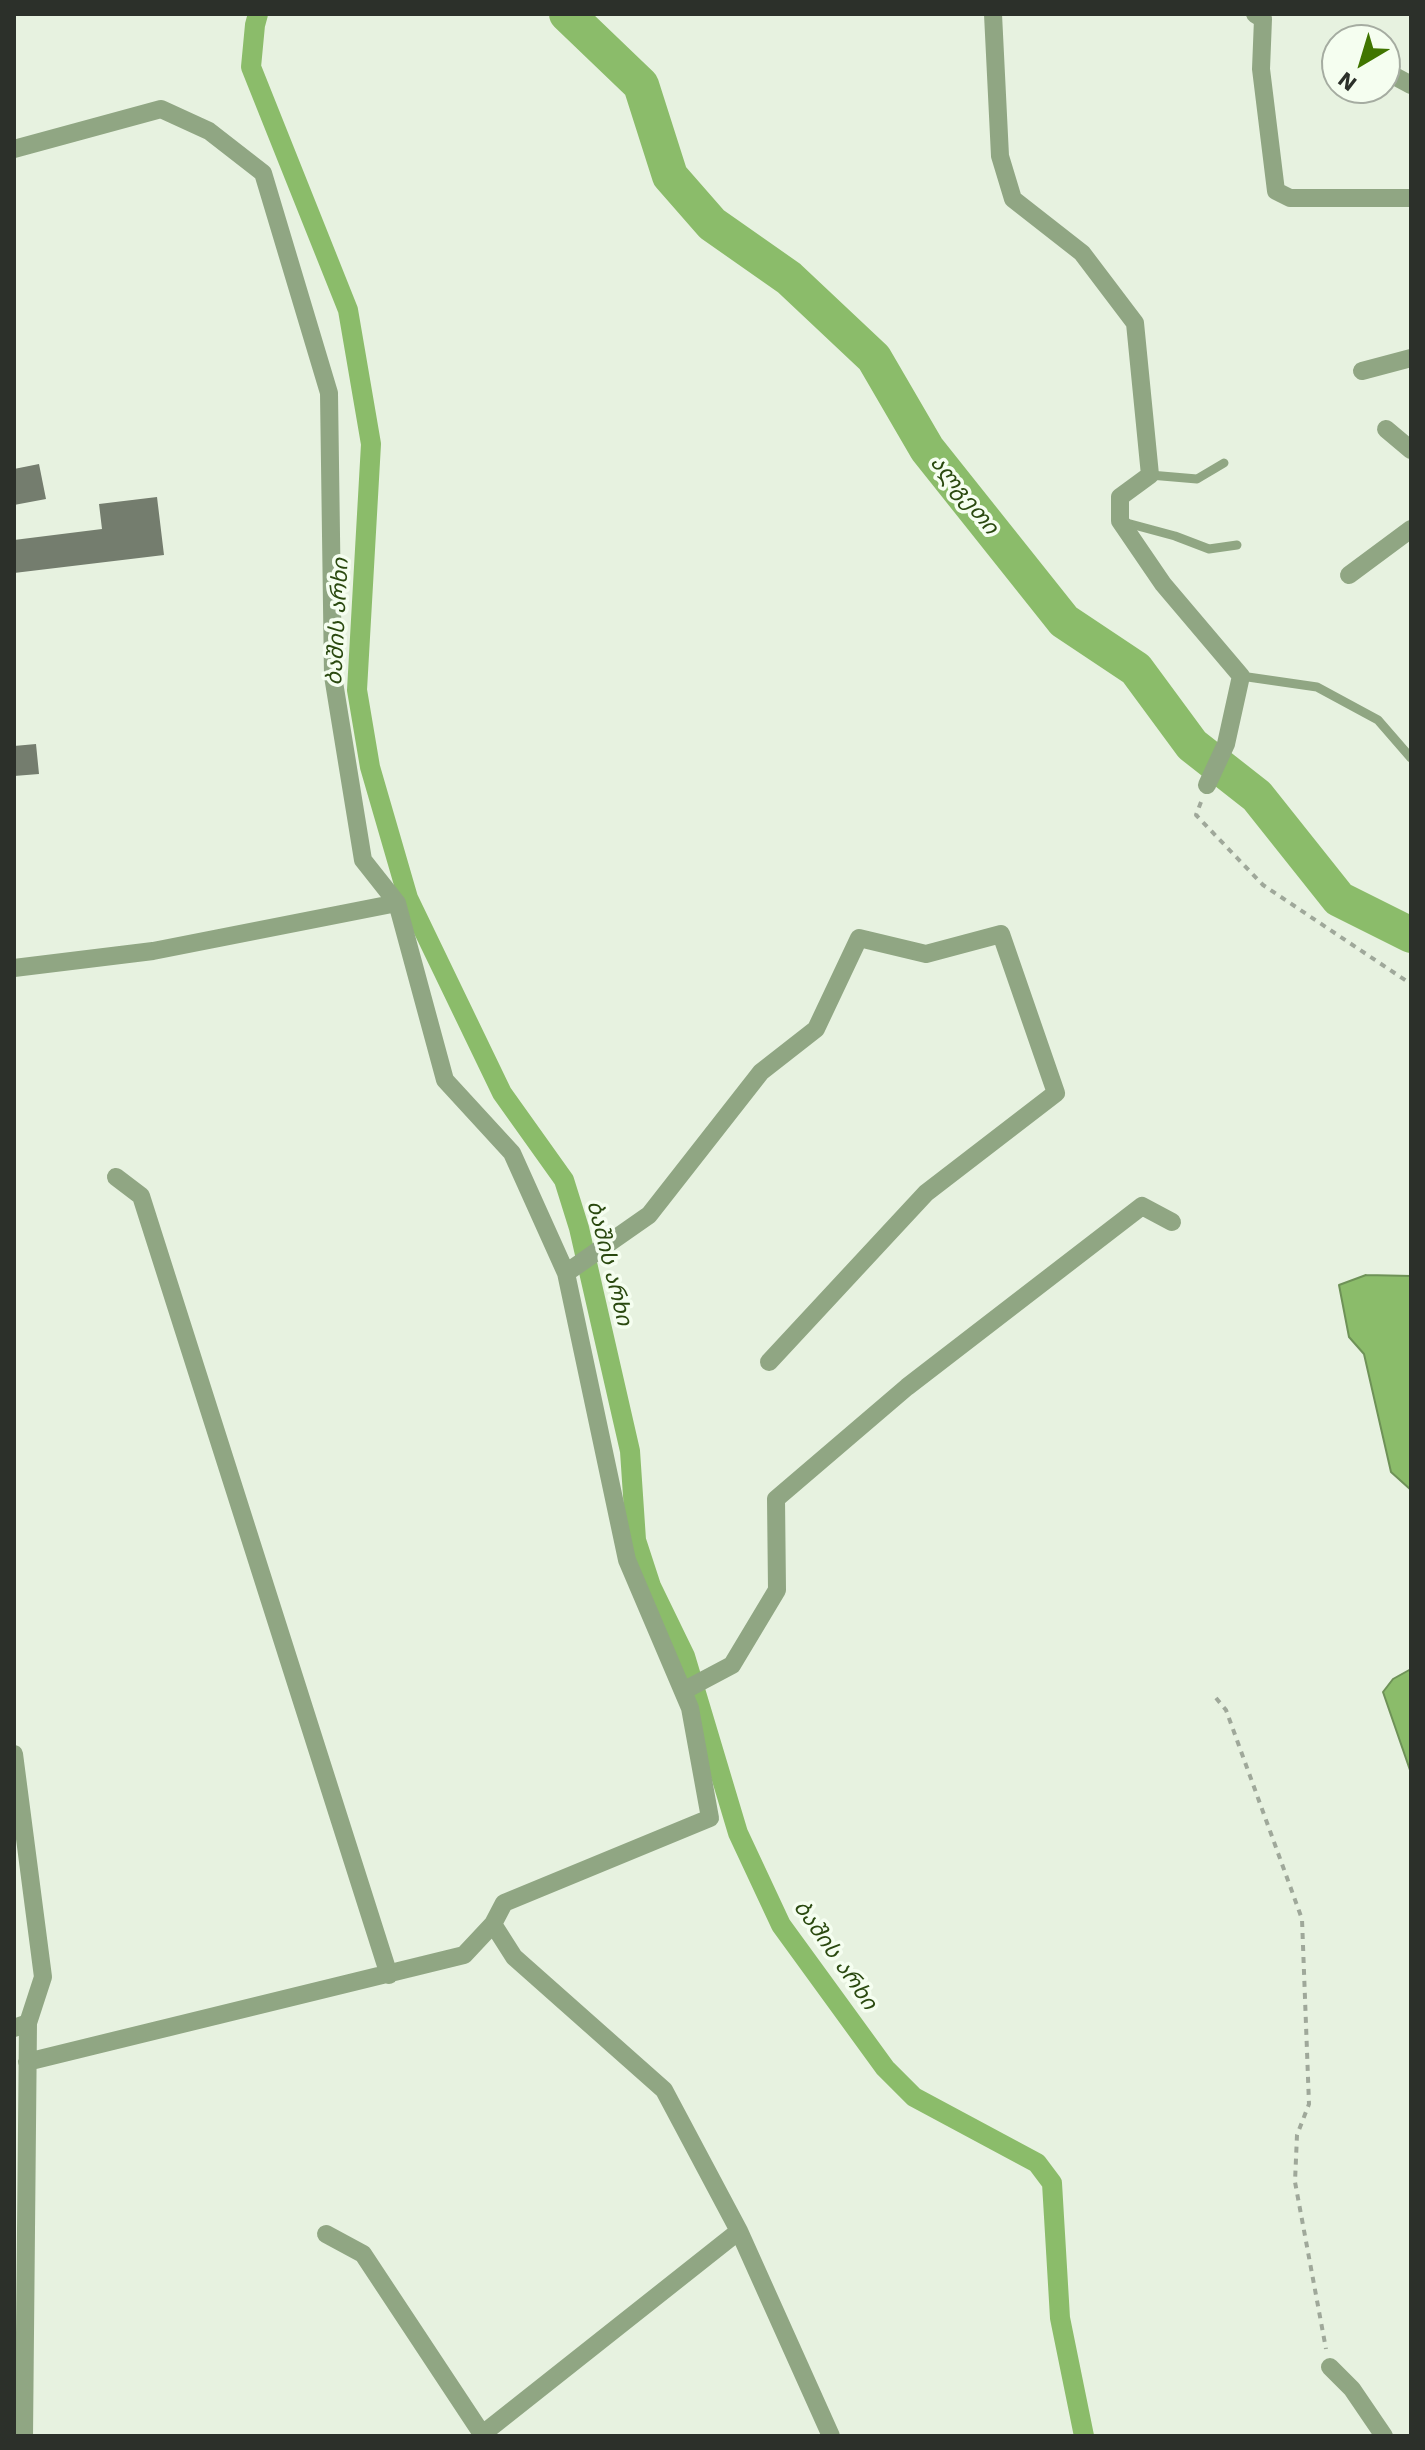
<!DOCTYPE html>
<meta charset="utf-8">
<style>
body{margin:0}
#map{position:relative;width:1425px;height:2450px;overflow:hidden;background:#e7f2e0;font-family:"Work Sans",sans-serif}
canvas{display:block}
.frame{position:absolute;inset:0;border:16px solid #2c302a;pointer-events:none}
.north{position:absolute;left:1321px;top:24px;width:80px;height:80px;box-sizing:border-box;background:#f5fef0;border:2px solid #a5aca1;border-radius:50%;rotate:218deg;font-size:22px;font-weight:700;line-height:32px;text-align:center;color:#2c302a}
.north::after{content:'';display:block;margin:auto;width:28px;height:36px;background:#407500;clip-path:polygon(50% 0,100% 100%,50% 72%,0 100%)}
</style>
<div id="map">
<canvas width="1425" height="2450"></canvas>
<div class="frame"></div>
<div class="north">N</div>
</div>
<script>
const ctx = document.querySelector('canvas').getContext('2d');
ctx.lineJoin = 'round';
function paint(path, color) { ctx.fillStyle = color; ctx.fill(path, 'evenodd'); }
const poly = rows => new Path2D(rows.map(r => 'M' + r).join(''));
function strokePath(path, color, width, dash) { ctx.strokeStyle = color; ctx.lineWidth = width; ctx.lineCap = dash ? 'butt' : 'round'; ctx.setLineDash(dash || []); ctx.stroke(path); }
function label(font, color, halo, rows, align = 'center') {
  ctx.font = font + ' "Work Sans","Noto Sans Georgian",sans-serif'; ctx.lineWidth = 7; ctx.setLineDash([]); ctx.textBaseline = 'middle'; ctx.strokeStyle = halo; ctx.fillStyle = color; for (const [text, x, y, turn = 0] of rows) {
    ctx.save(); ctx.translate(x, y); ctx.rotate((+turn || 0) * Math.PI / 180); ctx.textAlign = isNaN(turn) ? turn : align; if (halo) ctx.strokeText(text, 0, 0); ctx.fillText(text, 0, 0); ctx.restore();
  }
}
const water = poly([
 [1366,1275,1411,1276,1411,1490,1391,1472,1364,1354,1349,1337,1339,1285,1366,1275],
 [1411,1669,1411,1773,1383,1692,1393,1679,1411,1669]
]);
const canal = poly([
 [258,14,255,25,251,67,348,310,371,444,357,690,370,767,408,898,502,1093,564,1180,579,1228,630,1451,636,1540,651,1586,685,1656,738,1833,781,1925,885,2068,914,2097,1037,2163,1052,2183,1060,2318,1084,2436]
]);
const river = poly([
 [567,14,641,85,670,176,712,224,789,278,874,358,927,449,1064,621,1136,669,1192,745,1257,796,1339,899,1411,935]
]);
const building = poly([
 [39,464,46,499,14,505,14,469],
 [157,497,164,555,14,573,14,540,102,529,99,504],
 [36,744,39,774,14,776,14,746]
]);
const path = poly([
 [1201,802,1196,815,1263,885,1411,984],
 [1216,1698,1226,1710,1302,1919,1309,2104,1297,2135,1295,2182,1326,2349]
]);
const lane = poly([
 [1150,475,1197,479,1224,463],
 [1123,522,1175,536,1209,549,1237,545],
 [1241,676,1317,687,1378,720,1411,758]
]);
const street = poly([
 [993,14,1000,156,1013,199,1082,253,1135,323,1150,475,1120,497,1120,521,1163,584,1241,676,1226,744,1207,785],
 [1255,14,1263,19,1261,69,1276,191,1290,198,1411,198],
 [1385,71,1411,85],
 [14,149,161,109,209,131,263,173,329,393,333,676,363,860,397,903,445,1080,512,1153,566,1273,627,1560,690,1708,710,1818,504,1903,493,1924,464,1955,27,2062],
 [1362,371,1411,358],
 [1386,429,1411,450],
 [1349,575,1411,529],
 [14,968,153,951,397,903],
 [116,1177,141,1196,389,1975],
 [566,1273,649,1215,761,1072,816,1029,859,938,926,954,1001,934,1056,1093,926,1193,769,1362],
 [683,1691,732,1665,777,1590,776,1499,907,1387,1142,1206,1172,1222],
 [14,1754,43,1977,28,2023],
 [493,1924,514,1957,664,2090,739,2231,831,2436],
 [14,2028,28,2023,24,2436],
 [326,2234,363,2254,482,2434],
 [1330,2367,1352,2389,1384,2436],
 [480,2436,739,2231]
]);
const waterNames = [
 ["ალგეთი",964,495,51],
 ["ბაშის არხი",338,622,-87],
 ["ბაშის არხი",609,1263,76],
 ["ბაშის არხი",835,1955,55]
];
paint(water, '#8bbc6a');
strokePath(water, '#6e9257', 2);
strokePath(canal, '#8bbc6a', 20);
strokePath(river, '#8bbc6a', 36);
paint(building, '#747d6e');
strokePath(path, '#9fa89a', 4, [6, 6]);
strokePath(lane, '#90a683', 9);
strokePath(street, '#90a683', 18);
label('italic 22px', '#2a490f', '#f5fef0', waterNames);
</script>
